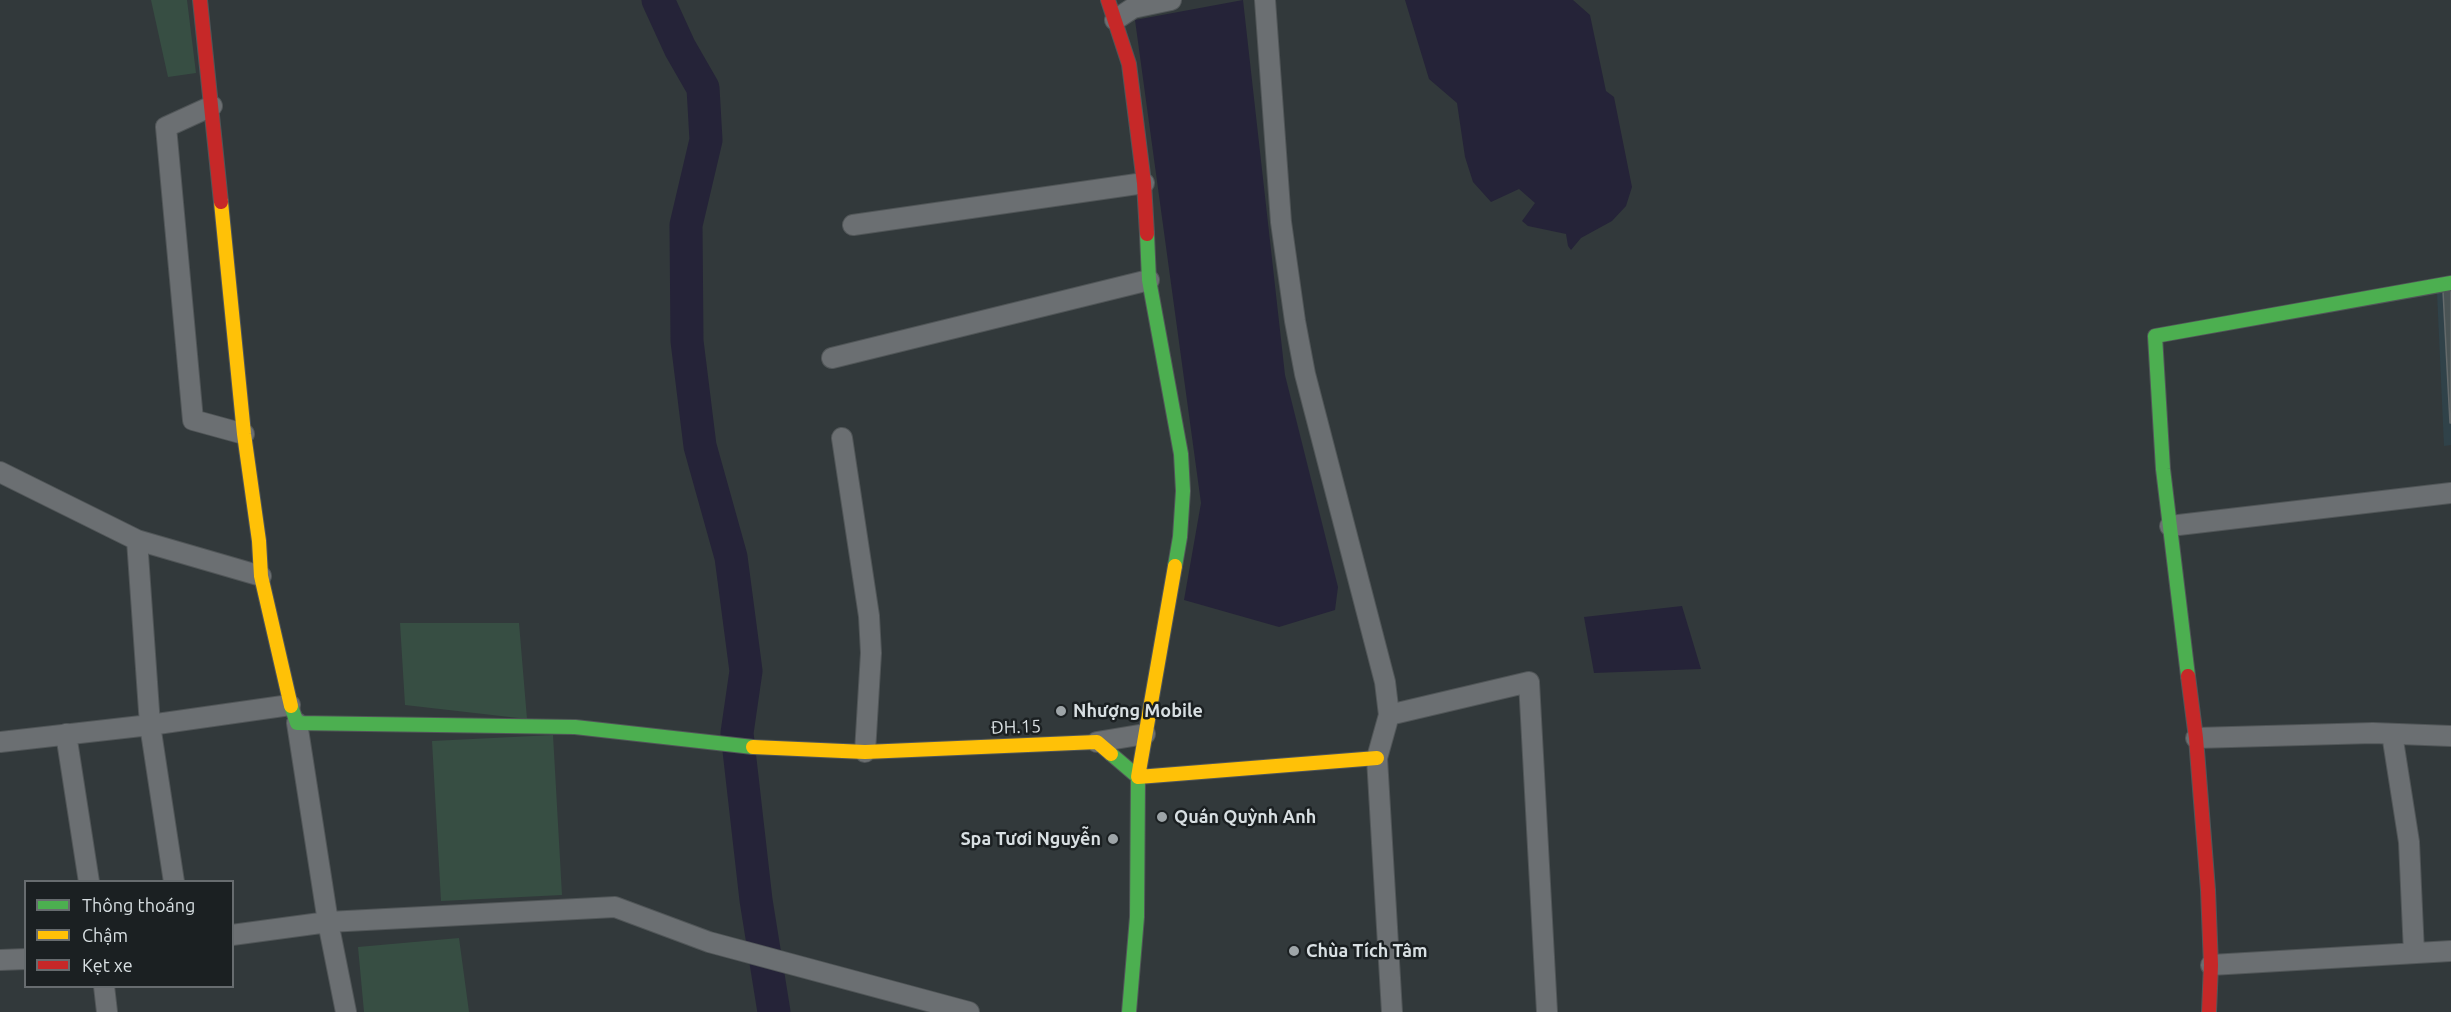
<!DOCTYPE html>
<meta charset="utf-8">
<style>
body{margin:0}
#map{position:relative;width:2451px;height:1012px;overflow:hidden;background:#32393b;font-family:Ubuntu,sans-serif}
canvas{display:block}
.legend{position:absolute;left:24px;top:880px;width:210px;height:108px;box-sizing:border-box;background:#1b2022;border:2px solid #676c6f;margin:0;padding:8px 10px;list-style:none;font-size:18px;color:#d8dfe2}
.legend li{display:flex;align-items:center;gap:12px;height:30px}
.legend b{width:30px;border:2px solid #676c6f}
</style>
<div id="map">
<canvas width="2451" height="1012"></canvas>
<ul class="legend">
<li><b style="height:8px;background:#4caf50"></b>Thông thoáng</li>
<li><b style="height:8px;background:#ffc107"></b>Chậm</li>
<li><b style="height:8px;background:#c62828"></b>Kẹt xe</li>
</ul>
</div>
<script>
const ctx = document.querySelector('canvas').getContext('2d');
ctx.lineJoin = 'round';
function paint(path, color) { ctx.fillStyle = color; ctx.fill(path, 'evenodd'); }
const poly = rows => new Path2D(rows.map(r => 'M' + r).join(''));
function strokePath(path, color, width, dash) { ctx.strokeStyle = color; ctx.lineWidth = width; ctx.lineCap = dash ? 'butt' : 'round'; ctx.setLineDash(dash || []); ctx.stroke(path); }
function label(font, color, halo, rows, align = 'center') {
  ctx.font = font + ' Ubuntu,sans-serif'; ctx.lineWidth = 5; ctx.setLineDash([]); ctx.textBaseline = 'middle'; ctx.strokeStyle = halo; ctx.fillStyle = color; for (const [text, x, y, turn = 0] of rows) {
    ctx.save(); ctx.translate(x, y); ctx.rotate((+turn || 0) * Math.PI / 180); ctx.textAlign = isNaN(turn) ? turn : align; if (halo) ctx.strokeText(text, 0, 0); ctx.fillText(text, 0, 0); ctx.restore();
  }
}
const built = poly([
 [2451,290,2451,445,2444,446,2437,292]
]);
const green = poly([
 [151,0,187,0,196,73,168,77],
 [400,623,519,623,527,719,405,705],
 [553,735,562,895,441,901,432,741],
 [459,938,469,1012,364,1012,358,947]
]);
const water = poly([
 [1243,0,1285,375,1338,587,1335,610,1279,627,1184,600,1201,503,1135,20],
 [1405,0,1573,0,1590,15,1606,91,1614,97,1632,187,1626,206,1612,221,1581,238,1571,250,1568,246,1566,234,1528,226,1522,221,1535,203,1519,189,1491,202,1473,182,1465,157,1457,103,1429,79],
 [1682,606,1701,669,1594,673,1584,617]
]);
const river = poly([
 [658,0,680,48,703,88,706,140,686,225,687,341,700,446,731,557,746,671,737,733,756,900,774,1012]
]);
const building = poly([
 [2451,290,2451,423,2450,423,2443,291,2451,290]
]);
const street = poly([
 [1265,0,1281,222,1295,321,1305,374,1385,682,1389,715,1377,758,1392,1012],
 [1115,20,1133,8,1171,0],
 [212,106,166,127,193,420,244,434],
 [853,225,1144,183],
 [832,358,1149,280],
 [842,438,869,616,871,653,865,752],
 [0,472,137,540,261,576],
 [2170,526,2451,493],
 [137,540,150,725,290,705],
 [1389,715,1529,682,1547,1012],
 [297,723,328,922,346,1012],
 [66,734,89,882],
 [2392,734,2409,842,2414,953],
 [2196,738,2373,733,2451,736],
 [0,742,150,725,174,882],
 [1097,742,1145,734],
 [232,935,328,922,615,907,709,942,969,1012],
 [0,960,26,959],
 [2211,965,2451,951],
 [104,986,107,1012]
]);
const fast = poly([
 [1147,234,1149,280,1181,454,1183,491,1180,537,1175,566],
 [2188,676,2163,469,2155,336,2451,283],
 [291,706,297,723,575,727,753,747],
 [1111,754,1138,777,1137,917,1129,1012]
]);
const slow = poly([
 [221,202,244,434,259,541,261,576,291,706],
 [1175,566,1138,777,1377,758],
 [753,747,865,752,1097,742,1111,754]
]);
const jam = poly([
 [200,0,221,202],
 [1108,0,1129,64,1144,183,1147,234],
 [2188,676,2196,738,2208,890,2211,965,2209,1012]
]);
const markers = [
 [1061,711,6,"#9ea5a8"],
 [1162,817,6,"#9ea5a8"],
 [1113,839,6,"#9ea5a8"],
 [1294,951,6,"#9ea5a8"]
];
const poiNames = [
 ["Nhượng Mobile",1073,711],
 ["Quán Quỳnh Anh",1174,817],
 ["Spa Tươi Nguyễn",1101,839,"right"],
 ["Chùa Tích Tâm",1306,951]
];
const streetNames = [
 ["ĐH.15",1016,727,-2]
];
paint(built, '#304249');
paint(green, '#374e43');
paint(water, '#252338');
strokePath(river, '#252338', 33);
paint(building, '#4a5455');
strokePath(building, '#646a6b', 1.5);
strokePath(street, '#515658', 22);
strokePath(fast, '#515658', 16);
strokePath(slow, '#515658', 16);
strokePath(jam, '#515658', 16);
strokePath(street, '#6b6f72', 20);
strokePath(fast, '#4caf50', 14);
strokePath(slow, '#ffc107', 14);
strokePath(jam, '#c62828', 14);
for (const [x, y, r, color] of markers) { const dot = new Path2D(); dot.arc(x, y, r, 0, 2 * Math.PI); ctx.fillStyle = color; ctx.fill(dot); strokePath(dot, '#1b2022', 2); }
label('bold 18px', '#d8dfe2', '#1b2022', poiNames, 'left');
label('18px', '#d8dfe2', '#1b2022', streetNames);
</script>
